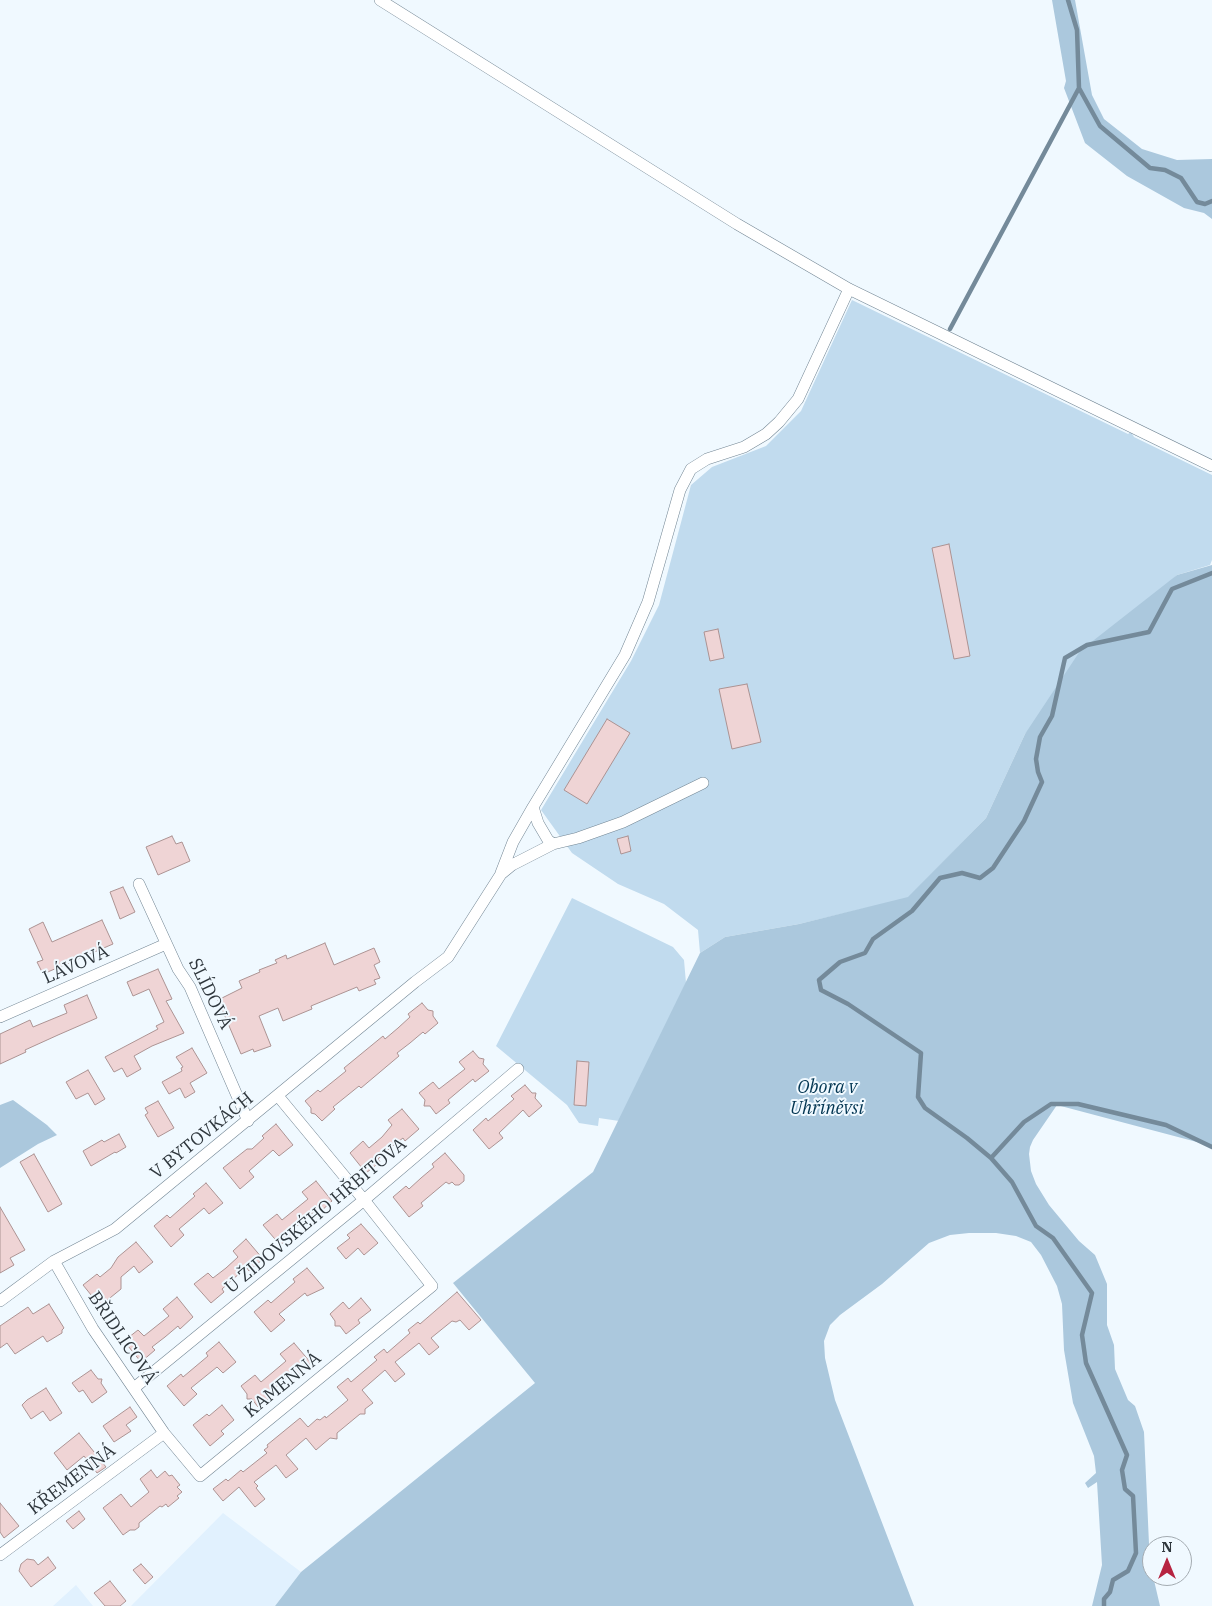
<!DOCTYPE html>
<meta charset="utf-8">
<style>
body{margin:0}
#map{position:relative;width:1212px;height:1606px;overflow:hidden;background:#f0f9ff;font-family:"IBM Plex Serif",serif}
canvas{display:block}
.north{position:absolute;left:1142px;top:1536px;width:50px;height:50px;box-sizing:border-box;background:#f0f9ff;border:1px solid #a3abb1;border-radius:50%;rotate:0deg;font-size:14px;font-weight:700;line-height:20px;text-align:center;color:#2f373d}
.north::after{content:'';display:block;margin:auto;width:18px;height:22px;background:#b62441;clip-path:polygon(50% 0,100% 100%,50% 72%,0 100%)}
</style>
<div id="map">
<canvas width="1212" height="1606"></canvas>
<div class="north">N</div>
</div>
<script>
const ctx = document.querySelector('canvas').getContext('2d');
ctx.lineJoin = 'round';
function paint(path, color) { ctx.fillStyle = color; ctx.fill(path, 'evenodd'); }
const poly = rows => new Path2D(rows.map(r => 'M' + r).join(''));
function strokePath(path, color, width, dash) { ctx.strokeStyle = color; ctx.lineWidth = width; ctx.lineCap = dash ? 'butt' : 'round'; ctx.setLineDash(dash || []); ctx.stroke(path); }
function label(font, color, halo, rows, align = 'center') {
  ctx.font = font + ' "IBM Plex Serif",serif'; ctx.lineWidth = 4; ctx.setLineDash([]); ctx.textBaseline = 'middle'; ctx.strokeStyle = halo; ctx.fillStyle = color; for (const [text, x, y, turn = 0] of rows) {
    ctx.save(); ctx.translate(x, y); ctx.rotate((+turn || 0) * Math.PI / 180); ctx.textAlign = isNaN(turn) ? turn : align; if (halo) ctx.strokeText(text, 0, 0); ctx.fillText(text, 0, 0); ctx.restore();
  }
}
const built = poly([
 [223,1513,301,1572,275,1606,131,1606],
 [76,1585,93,1606,53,1606]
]);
const green = poly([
 [852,300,1128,434,1131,432,1134,437,1212,475,1212,560,1210,565,1177,575,1025,734,986,818,908,898,799,924,725,937,700,953,698,930,664,904,618,884,572,853,541,810,631,661,659,605,691,485,712,467,766,446,801,411],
 [572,898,673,947,684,960,686,983,619,1121,599,1118,598,1126,579,1123,567,1105,496,1046]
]);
const forest = poly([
 [1052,0,1075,0,1092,95,1104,119,1142,149,1177,160,1212,159,1212,219,1204,213,1184,208,1127,176,1085,143,1064,88,1066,81],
 [1212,565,1212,1146,1057,1105,1033,1140,1030,1147,1029,1154,1031,1171,1036,1184,1049,1205,1079,1241,1095,1255,1107,1284,1107,1325,1114,1345,1115,1369,1128,1400,1135,1406,1144,1432,1149,1544,1152,1576,1153,1576,1160,1606,1092,1606,1102,1565,1097,1482,1088,1488,1085,1483,1096,1473,1094,1456,1073,1403,1064,1350,1062,1304,1057,1286,1041,1255,1031,1242,1016,1236,996,1233,969,1233,950,1235,929,1243,882,1284,840,1315,830,1325,824,1341,825,1358,835,1400,914,1606,275,1606,301,1572,535,1383,453,1283,593,1172,700,953,725,937,799,924,908,897,986,818,1025,734,1080,651,1177,575],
 [13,1100,47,1125,57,1135,38,1144,0,1168,0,1105]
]);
const stream = poly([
 [1068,0,1077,30,1079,88,1100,126,1150,168,1165,170,1181,178,1197,202,1205,204,1212,201],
 [950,329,1079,88],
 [991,1158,1024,1122,1051,1104,1078,1104,1166,1125,1212,1147],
 [1104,1606,1104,1599,1110,1592,1113,1580,1128,1571,1136,1553,1133,1496,1125,1489,1122,1470,1127,1455,1086,1363,1082,1335,1092,1293,1053,1238,1036,1226,1012,1182,991,1158,967,1138,925,1108,918,1097,921,1053,848,1004,821,990,819,980,840,962,865,953,873,939,912,911,940,878,962,873,980,878,993,868,1024,821,1042,782,1038,772,1036,759,1040,737,1052,716,1065,658,1087,645,1149,632,1172,589,1212,573]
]);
const building = poly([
 [949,544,970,656,954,659,932,548,949,544],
 [718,629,724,658,710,661,704,632,718,629],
 [747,684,761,742,732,749,719,689,747,684],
 [607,719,630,733,587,804,564,790,607,719],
 [172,836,176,844,182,842,190,861,158,875,146,847,172,836],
 [628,836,631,851,621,854,617,839,628,836],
 [123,887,135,912,120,919,110,892,123,887],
 [102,920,113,944,43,974,37,962,43,960,29,929,43,922,52,942,102,920],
 [325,943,334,965,374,948,380,962,374,965,380,978,374,980,376,984,359,991,357,987,311,1006,312,1009,283,1021,278,1008,259,1016,271,1046,254,1052,253,1049,241,1054,218,1000,242,988,239,981,260,972,259,970,277,963,275,960,286,955,287,959,325,943],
 [158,969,172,999,166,1001,184,1033,152,1046,134,1056,141,1069,127,1077,122,1068,114,1072,105,1057,158,1029,156,1026,164,1022,149,989,133,996,127,982,158,969],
 [87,995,97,1018,58,1035,25,1050,26,1052,0,1064,0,1034,30,1020,33,1027,67,1013,64,1005,87,995],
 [422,1003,428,1010,433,1011,433,1016,438,1023,425,1034,423,1032,410,1043,397,1053,399,1056,361,1088,359,1086,333,1107,335,1109,322,1121,315,1114,311,1113,311,1108,305,1101,318,1090,320,1092,346,1071,344,1068,383,1036,385,1039,398,1028,410,1017,408,1014,422,1003],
 [192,1048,207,1073,190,1083,195,1092,185,1098,180,1088,169,1094,162,1082,182,1071,181,1068,183,1067,176,1057,192,1048],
 [473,1051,479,1058,484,1059,483,1064,489,1071,475,1082,473,1079,448,1100,450,1103,436,1114,430,1106,424,1106,425,1100,419,1093,433,1082,439,1089,465,1069,459,1062,473,1051],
 [577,1061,589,1062,586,1106,574,1105,577,1061],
 [88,1070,105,1099,95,1105,88,1093,76,1099,66,1082,88,1070],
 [525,1085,532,1093,536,1093,535,1098,542,1106,529,1117,523,1110,499,1133,503,1138,489,1149,473,1130,486,1118,488,1121,514,1099,511,1096,525,1085],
 [158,1101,174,1128,158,1137,145,1115,148,1113,145,1108,158,1101],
 [402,1109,419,1129,405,1141,403,1138,390,1148,378,1159,380,1162,366,1173,350,1153,363,1141,369,1148,382,1137,392,1125,388,1120,402,1109],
 [276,1124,293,1145,279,1156,273,1150,249,1171,254,1177,240,1189,223,1168,247,1149,252,1149,264,1138,262,1136,276,1124],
 [119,1134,126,1147,116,1153,115,1152,91,1166,83,1151,102,1140,104,1142,119,1134],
 [445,1153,464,1175,464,1181,459,1185,455,1185,452,1182,449,1184,446,1182,421,1203,423,1206,409,1217,393,1197,406,1186,409,1189,421,1178,434,1167,432,1164,445,1153],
 [34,1154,62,1204,48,1212,20,1162,34,1154],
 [316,1181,332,1201,319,1213,316,1210,291,1231,294,1234,280,1245,263,1225,277,1214,282,1220,308,1199,302,1192,316,1181],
 [206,1183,223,1203,209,1214,204,1208,179,1229,184,1235,171,1247,154,1226,167,1215,170,1218,195,1196,193,1194,206,1183],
 [0,1207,25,1250,10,1258,14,1265,0,1273,0,1207],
 [361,1224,378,1243,364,1255,358,1248,346,1259,337,1248,350,1238,347,1235,361,1224],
 [246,1239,263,1259,249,1271,247,1268,234,1278,222,1289,224,1292,211,1303,194,1284,208,1273,213,1278,226,1268,238,1257,233,1251,246,1239],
 [136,1242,153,1262,139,1273,134,1266,121,1277,121,1289,100,1306,83,1285,97,1274,100,1277,111,1268,118,1257,136,1242],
 [307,1268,324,1288,307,1296,305,1293,279,1314,285,1320,271,1332,254,1312,268,1300,271,1303,295,1282,293,1279,307,1268],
 [457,1292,481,1320,469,1330,460,1320,456,1322,452,1321,431,1338,439,1347,429,1355,419,1343,395,1362,405,1374,395,1382,385,1370,362,1390,373,1403,365,1409,365,1414,360,1414,337,1433,337,1439,330,1438,316,1450,306,1438,286,1455,298,1469,286,1478,276,1465,254,1482,258,1486,256,1488,265,1499,255,1507,239,1487,223,1501,213,1489,226,1479,228,1481,241,1470,243,1472,267,1453,264,1450,268,1447,267,1445,300,1418,308,1427,317,1419,320,1420,325,1416,326,1418,348,1400,337,1387,348,1378,351,1382,377,1360,374,1357,384,1349,387,1353,410,1333,408,1330,418,1322,420,1324,457,1292],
 [177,1297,193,1317,180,1329,178,1326,165,1337,152,1347,155,1350,141,1362,124,1341,138,1330,144,1336,169,1316,163,1309,177,1297],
 [361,1298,371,1310,358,1320,360,1323,346,1334,340,1326,335,1326,335,1321,330,1314,343,1302,349,1309,361,1298],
 [49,1304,64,1328,62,1330,62,1333,47,1342,43,1336,15,1354,7,1343,0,1348,0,1326,28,1307,33,1314,49,1304],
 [219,1342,236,1362,223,1373,217,1367,191,1388,197,1394,184,1406,167,1386,181,1374,183,1377,208,1356,206,1353,219,1342],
 [294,1343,311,1363,297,1375,295,1372,282,1382,269,1393,272,1396,258,1407,252,1399,247,1399,247,1394,241,1386,255,1375,261,1382,273,1372,286,1361,280,1354,294,1343],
 [91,1370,98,1379,102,1379,101,1383,107,1392,92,1403,83,1390,79,1392,72,1383,91,1370],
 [46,1388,62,1413,50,1421,43,1411,31,1419,22,1405,27,1400,46,1388],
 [222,1405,234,1420,221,1431,224,1434,210,1446,193,1425,207,1414,209,1416,222,1405],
 [130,1407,137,1417,126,1425,131,1431,114,1442,103,1426,130,1407],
 [79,1433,106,1467,97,1473,84,1456,67,1470,54,1453,79,1433],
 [151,1470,157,1478,165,1471,169,1476,172,1475,180,1485,177,1487,182,1492,177,1496,179,1498,168,1507,166,1504,162,1507,160,1506,139,1523,139,1527,135,1530,130,1530,123,1535,103,1508,121,1494,131,1507,149,1492,140,1479,151,1470],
 [0,1503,19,1526,4,1538,0,1532,0,1503],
 [79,1511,85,1519,73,1529,66,1521,79,1511],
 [48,1557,56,1568,31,1587,19,1571,21,1564,27,1559,34,1560,38,1565,48,1557],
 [141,1564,153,1577,145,1584,133,1570,141,1564],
 [110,1581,126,1601,120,1606,105,1606,94,1593,110,1581]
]);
const minor = poly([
 [380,0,737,224,849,289,1212,466],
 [533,807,538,823,548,840,553,844],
 [501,873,513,842,533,807,625,655,648,602,680,490,691,469,707,459,744,447,766,434,779,422,798,399,849,289],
 [139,884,178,969,190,987,248,1121],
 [0,1017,166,944],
 [54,1261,93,1329,164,1433,200,1476,432,1286,364,1200,278,1096],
 [0,1301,54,1261,115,1229,415,982,448,957,501,874,512,865,553,844,578,838,623,822,703,783],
 [134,1388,364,1200,518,1069],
 [0,1555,164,1433]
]);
const streetNames = [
 ["LÁVOVÁ",76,965,-24],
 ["SLÍDOVÁ",210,994,64],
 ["V BYTOVKÁCH",202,1136,-39],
 ["U ŽIDOVSKÉHO HŘBITOVA",316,1216,-40],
 ["BŘIDLICOVÁ",122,1338,56],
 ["KAMENNÁ",283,1385,-39],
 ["KŘEMENNÁ",72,1480,-37]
];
const parkNames = [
 ["Obora v",827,1088],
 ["Uhříněvsi",827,1109]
];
paint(built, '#e1f1fe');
paint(green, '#c1dbee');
paint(forest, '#abc8dd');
strokePath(stream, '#748a9a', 4.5);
paint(building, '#efd4d5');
strokePath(building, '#ac9393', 1);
strokePath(minor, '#738694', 12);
strokePath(minor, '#fff', 11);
label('18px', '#2f373d', '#f0f9ff', streetNames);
label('italic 18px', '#003451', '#f0f9ff', parkNames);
</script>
